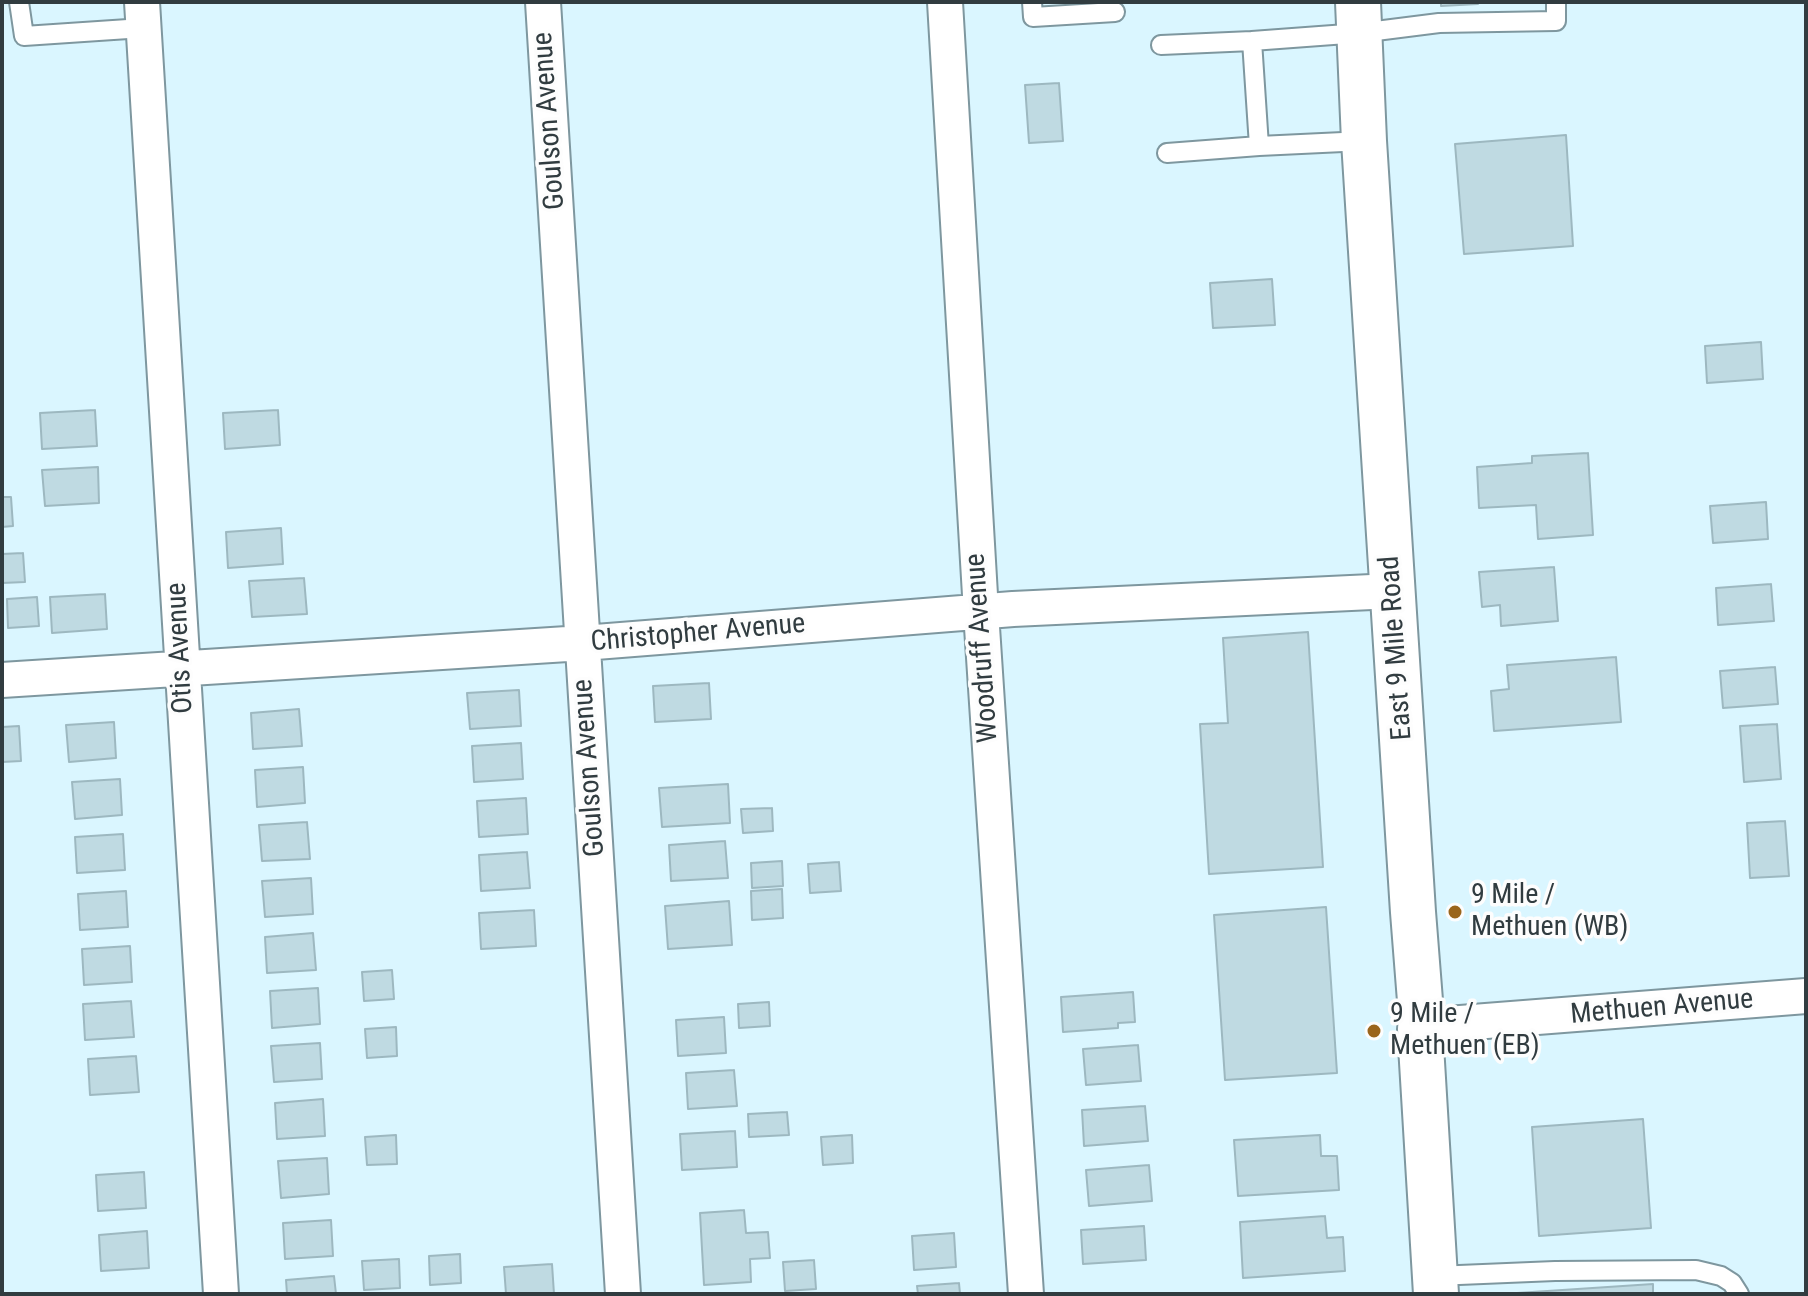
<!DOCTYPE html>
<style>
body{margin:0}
#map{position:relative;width:1808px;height:1296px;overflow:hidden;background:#daf6ff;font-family:"Roboto Condensed",sans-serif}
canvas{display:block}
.frame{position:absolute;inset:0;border:4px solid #313c40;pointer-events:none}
</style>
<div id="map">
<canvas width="1808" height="1296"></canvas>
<div class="frame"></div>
</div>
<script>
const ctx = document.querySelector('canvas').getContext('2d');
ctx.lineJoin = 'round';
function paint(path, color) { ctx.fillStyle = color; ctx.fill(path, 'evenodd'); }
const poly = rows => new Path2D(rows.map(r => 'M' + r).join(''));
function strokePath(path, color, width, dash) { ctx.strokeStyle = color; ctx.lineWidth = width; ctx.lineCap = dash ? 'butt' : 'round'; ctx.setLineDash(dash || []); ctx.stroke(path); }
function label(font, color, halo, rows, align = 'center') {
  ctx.font = font + ' "Roboto Condensed",sans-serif'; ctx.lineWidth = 7; ctx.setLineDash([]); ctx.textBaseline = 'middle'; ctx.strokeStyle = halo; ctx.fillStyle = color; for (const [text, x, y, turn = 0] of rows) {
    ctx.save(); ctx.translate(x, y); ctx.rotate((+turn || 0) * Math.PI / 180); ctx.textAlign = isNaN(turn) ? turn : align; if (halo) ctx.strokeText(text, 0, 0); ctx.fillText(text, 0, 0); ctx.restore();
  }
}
const building = poly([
 [1441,2,1478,2,1478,4,1441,6,1441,2],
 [1059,83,1063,141,1029,143,1025,85,1059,83],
 [1566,135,1573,246,1464,254,1455,144,1566,135],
 [1272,279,1275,325,1213,328,1210,283,1272,279],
 [1761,342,1763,379,1707,383,1705,346,1761,342],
 [95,410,97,446,42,449,40,413,95,410],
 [278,410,280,445,225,449,223,413,278,410],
 [1588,453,1593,535,1538,539,1536,505,1479,508,1477,467,1532,463,1532,456,1588,453],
 [98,467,99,503,45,506,42,470,98,467],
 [2,497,11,497,13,526,2,527,2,497],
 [1766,502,1768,539,1713,543,1710,506,1766,502],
 [281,528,283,564,228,568,226,532,281,528],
 [23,553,25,582,2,583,2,554,23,553],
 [1554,567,1558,621,1501,626,1500,605,1482,607,1479,572,1554,567],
 [304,578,307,614,252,617,249,581,304,578],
 [1771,584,1774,621,1718,625,1716,588,1771,584],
 [105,594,107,629,52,633,50,597,105,594],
 [37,597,39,626,8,628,7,599,37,597],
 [1308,632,1323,867,1209,874,1200,724,1228,723,1223,638,1308,632],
 [1616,657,1621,722,1494,731,1491,691,1509,689,1507,665,1616,657],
 [1775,667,1778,704,1723,708,1720,671,1775,667],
 [709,683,711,719,655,722,653,686,709,683],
 [519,690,521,726,470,729,467,693,519,690],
 [299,709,302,746,253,749,251,713,299,709],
 [114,722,116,758,69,762,66,725,114,722],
 [1777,724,1781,779,1744,782,1740,726,1777,724],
 [19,726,21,761,2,762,2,727,19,726],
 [521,743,523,779,474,782,472,746,521,743],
 [303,767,305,803,257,807,255,770,303,767],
 [120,779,122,815,75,819,72,782,120,779],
 [728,784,730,823,662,827,659,788,728,784],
 [526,798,528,834,479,837,477,801,526,798],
 [772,808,773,831,743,833,741,809,772,808],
 [1785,821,1789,876,1750,878,1747,823,1785,821],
 [307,822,310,859,262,861,259,825,307,822],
 [123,834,125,870,77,873,75,837,123,834],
 [725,841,728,878,671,881,669,845,725,841],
 [527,852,530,888,481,891,479,855,527,852],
 [782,861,783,886,752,888,751,863,782,861],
 [839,862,841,891,810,893,808,864,839,862],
 [311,878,313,914,265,917,262,881,311,878],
 [782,889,783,918,752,920,751,891,782,889],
 [126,891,128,927,80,930,78,894,126,891],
 [729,901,732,945,668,949,665,906,729,901],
 [1326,907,1337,1073,1225,1080,1214,915,1326,907],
 [534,910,536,946,481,949,479,913,534,910],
 [313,933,316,970,267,973,265,937,313,933],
 [130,946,132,982,84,985,82,949,130,946],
 [392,970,394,999,364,1001,362,972,392,970],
 [318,988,320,1024,272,1028,270,991,318,988],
 [1133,992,1135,1022,1118,1023,1118,1028,1063,1032,1061,997,1133,992],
 [131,1001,134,1037,85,1040,83,1004,131,1001],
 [769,1002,770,1026,739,1028,738,1004,769,1002],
 [724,1017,726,1053,678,1056,676,1020,724,1017],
 [396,1027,397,1056,367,1058,365,1029,396,1027],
 [320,1043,322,1079,274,1082,271,1046,320,1043],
 [1138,1045,1141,1081,1086,1085,1083,1049,1138,1045],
 [136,1056,139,1092,90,1095,88,1059,136,1056],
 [734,1070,737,1106,688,1109,686,1073,734,1070],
 [323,1099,325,1136,277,1139,275,1103,323,1099],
 [1145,1106,1148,1141,1084,1146,1082,1110,1145,1106],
 [787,1112,789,1135,749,1137,748,1114,787,1112],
 [1643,1119,1651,1228,1539,1236,1532,1127,1643,1119],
 [735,1131,737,1167,682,1170,680,1134,735,1131],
 [396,1135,397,1164,367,1165,365,1137,396,1135],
 [852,1135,853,1163,823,1165,821,1137,852,1135],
 [1320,1135,1321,1156,1337,1156,1339,1190,1238,1196,1234,1140,1320,1135],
 [327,1158,329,1194,281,1198,278,1161,327,1158],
 [1149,1165,1152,1201,1089,1206,1086,1170,1149,1165],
 [144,1172,146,1208,98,1211,96,1175,144,1172],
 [744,1210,746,1233,768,1232,770,1258,750,1259,751,1282,704,1285,700,1213,744,1210],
 [1325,1216,1327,1238,1343,1237,1345,1271,1243,1278,1240,1222,1325,1216],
 [331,1220,333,1256,285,1259,283,1223,331,1220],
 [1144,1226,1146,1260,1083,1264,1081,1230,1144,1226],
 [147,1231,149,1268,101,1271,99,1235,147,1231],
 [954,1233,956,1267,914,1270,912,1236,954,1233],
 [460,1254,461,1283,430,1285,429,1256,460,1254],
 [399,1259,400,1288,364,1290,362,1261,399,1259],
 [814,1260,816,1289,785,1291,783,1262,814,1260],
 [552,1264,554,1294,506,1294,504,1267,552,1264],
 [334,1276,336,1294,287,1294,286,1280,334,1276],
 [959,1283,960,1294,918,1294,917,1286,959,1283],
 [1653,1284,1653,1294,1517,1294,1517,1293,1653,1284]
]);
const service = poly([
 [19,2,24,36,143,28],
 [1032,2,1033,17,1115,12],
 [1161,45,1252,41],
 [1364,141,1259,146,1252,41,1360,33,1439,23,1556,21,1556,2],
 [1167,153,1259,146],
 [1435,1276,1555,1271,1696,1270,1721,1276,1732,1283,1739,1294]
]);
const minor = poly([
 [142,2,221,1294],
 [543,2,623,1294],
 [945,2,981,612,1026,1294],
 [2,680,583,643,1013,609,1393,591],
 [1422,1026,1806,996]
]);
const secondary = poly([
 [1358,2,1364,141,1413,912,1422,1026,1420,1029,1436,1294]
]);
const markers = [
 [1455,912,8,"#9a651c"],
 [1374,1031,8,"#9a651c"]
];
const streetNames = [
 ["Goulson Avenue",550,121,-94],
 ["Christopher Avenue",698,634,-5],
 ["Otis Avenue",181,648,-93],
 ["Woodruff Avenue",983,648,-94],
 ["East 9 Mile Road",1397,648,-94],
 ["Goulson Avenue",590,768,-94],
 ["Methuen Avenue",1662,1008,-5]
];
const poiNames = [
 ["9 Mile /",1471,896],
 ["Methuen (WB)",1471,928],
 ["9 Mile /",1390,1015],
 ["Methuen (EB)",1390,1047]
];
paint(building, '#bfdae2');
strokePath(building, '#9db8c0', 2);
strokePath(service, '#7e979f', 22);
strokePath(minor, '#7e979f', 38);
strokePath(secondary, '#7e979f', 48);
strokePath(service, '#fff', 18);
strokePath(minor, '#fff', 34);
strokePath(secondary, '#fff', 44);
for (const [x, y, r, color] of markers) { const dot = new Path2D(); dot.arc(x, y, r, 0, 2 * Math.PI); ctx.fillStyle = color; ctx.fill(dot); strokePath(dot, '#fdfdfd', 3); }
label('28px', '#313c40', '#fdfdfd', streetNames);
label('28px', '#313c40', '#fdfdfd', poiNames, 'left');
</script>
